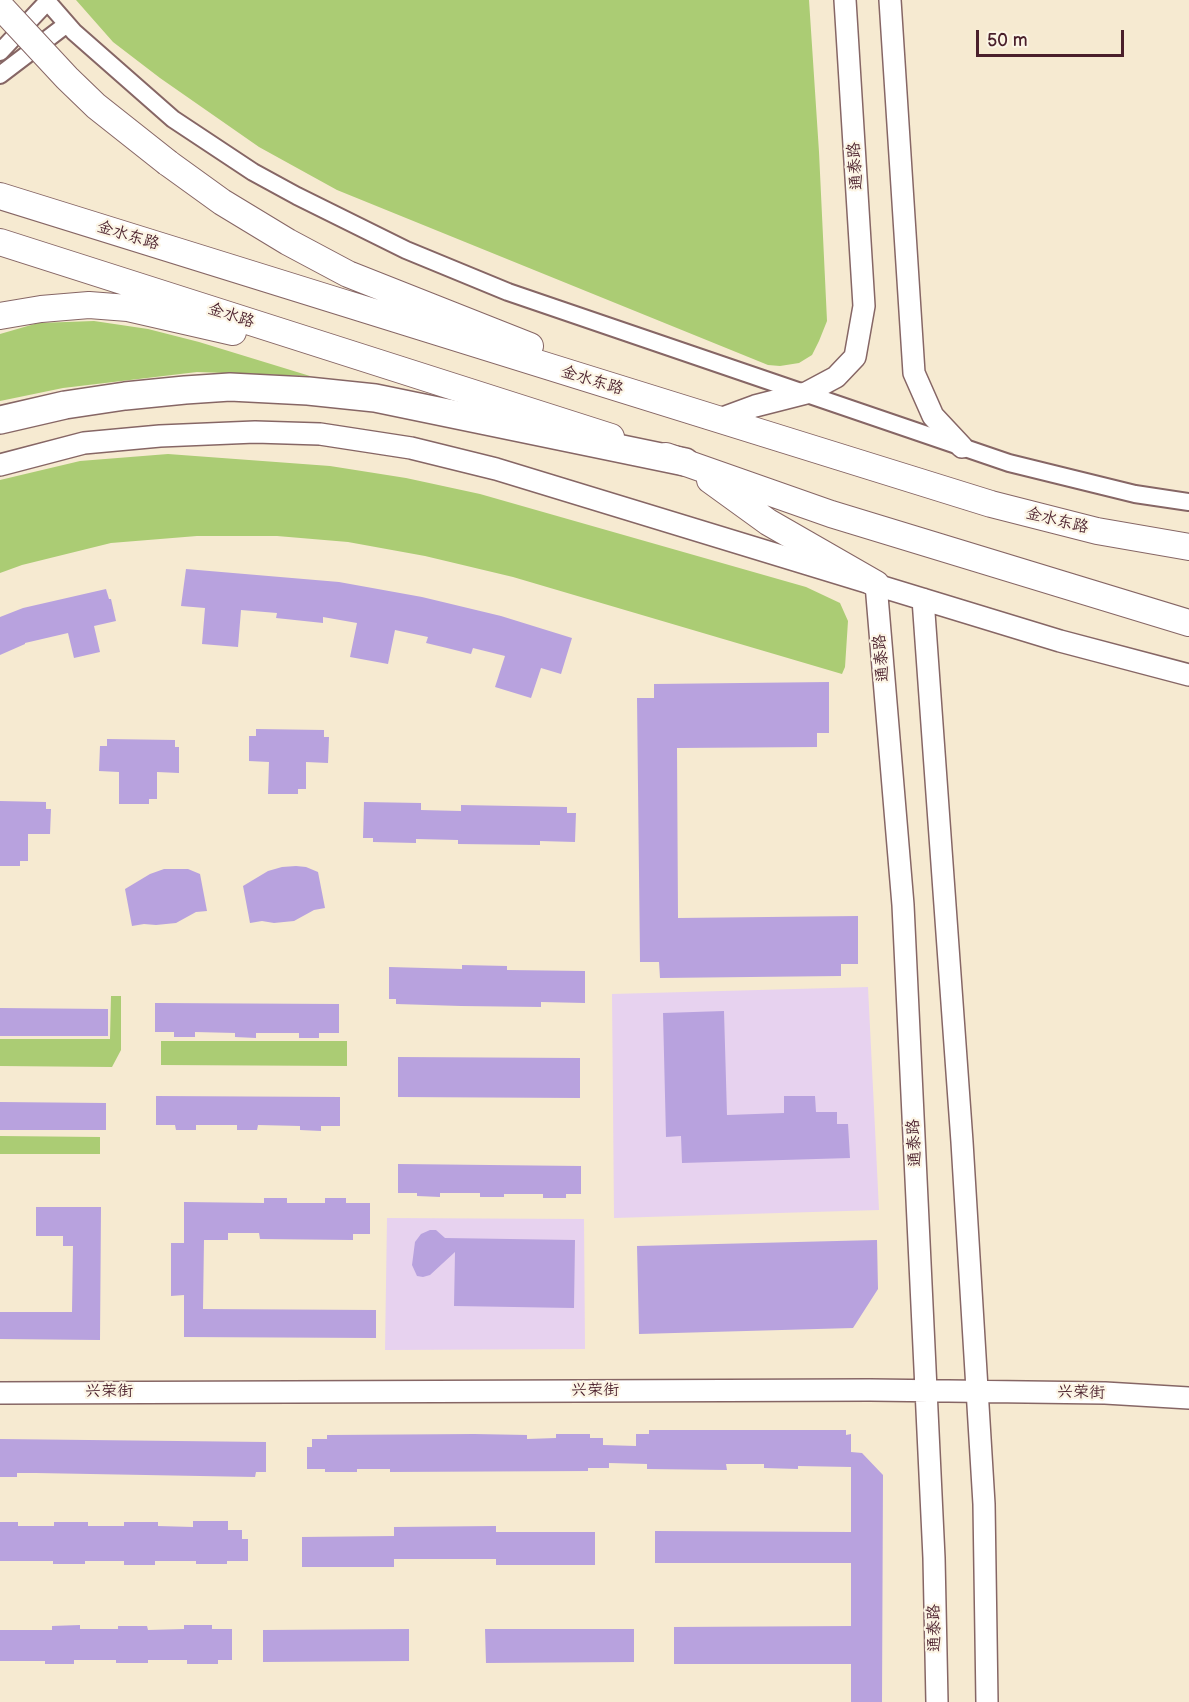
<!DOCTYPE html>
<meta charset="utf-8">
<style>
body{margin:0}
#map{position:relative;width:1189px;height:1702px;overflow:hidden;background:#f6ead1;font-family:"Balsamiq Sans",sans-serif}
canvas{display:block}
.scale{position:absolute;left:976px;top:30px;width:148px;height:27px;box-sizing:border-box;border:3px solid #4a1f2b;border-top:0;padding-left:8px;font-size:18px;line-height:21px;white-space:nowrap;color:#4a1f2b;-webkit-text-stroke:4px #fcf5e5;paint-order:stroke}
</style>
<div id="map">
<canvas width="1189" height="1702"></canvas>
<div class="scale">50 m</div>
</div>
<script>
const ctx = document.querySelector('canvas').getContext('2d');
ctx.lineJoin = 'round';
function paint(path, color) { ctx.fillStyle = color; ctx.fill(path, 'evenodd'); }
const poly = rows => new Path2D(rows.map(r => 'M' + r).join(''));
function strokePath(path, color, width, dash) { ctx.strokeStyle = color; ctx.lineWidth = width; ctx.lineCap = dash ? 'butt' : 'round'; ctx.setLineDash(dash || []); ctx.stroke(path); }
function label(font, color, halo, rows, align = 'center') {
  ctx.font = font + ' "Balsamiq Sans","LXGW WenKai TC",sans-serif'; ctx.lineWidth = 4.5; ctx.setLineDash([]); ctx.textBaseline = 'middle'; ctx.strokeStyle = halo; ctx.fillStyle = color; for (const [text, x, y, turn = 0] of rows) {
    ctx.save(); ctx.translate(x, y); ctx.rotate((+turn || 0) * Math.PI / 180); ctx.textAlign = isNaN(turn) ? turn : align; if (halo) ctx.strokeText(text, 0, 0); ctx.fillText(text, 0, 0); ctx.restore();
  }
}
const built = poly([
 [868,987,879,1210,614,1218,612,994],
 [387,1218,584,1219,585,1349,385,1350]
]);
const green = poly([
 [76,0,809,0,819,152,827,321,819,341,812,355,799,363,780,366,768,365,337,190,259,147,160,78,113,42],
 [94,321,148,329,199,342,310,376,197,372,63,388,0,401,0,334,38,323],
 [168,454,330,466,406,478,480,494,806,587,840,603,848,621,845,667,842,674,513,577,425,556,348,542,277,536,197,536,111,543,22,565,0,573,0,480,80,461],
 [111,996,121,996,121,1050,112,1067,0,1066,0,1039,110,1039],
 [161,1041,347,1041,347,1066,161,1065],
 [0,1136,100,1137,100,1154,0,1154]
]);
const building = poly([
 [186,569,339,582,422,597,501,616,572,638,561,674,541,668,531,698,495,687,505,656,473,648,471,654,447,648,426,643,428,637,395,630,388,664,350,657,357,623,323,617,323,623,276,618,277,613,241,610,238,647,202,644,205,608,181,606],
 [106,589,109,599,111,599,116,621,94,626,100,652,74,658,68,633,25,643,25,644,0,655,0,617,23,608],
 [829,682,829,733,817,733,817,747,677,748,678,918,858,916,858,964,841,964,841,976,660,978,659,962,640,962,637,698,654,698,654,684],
 [256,729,324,730,324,737,329,737,328,763,306,762,306,789,298,789,298,794,268,794,269,762,249,761,249,736,256,736],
 [107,739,175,740,175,747,179,747,179,773,157,772,157,799,149,799,149,804,119,804,119,772,99,771,100,746,107,746],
 [0,801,46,802,46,809,51,809,50,834,28,834,28,861,20,861,20,866,0,866],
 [364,802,421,803,421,810,461,811,461,805,567,807,567,813,576,813,575,842,540,841,540,845,458,844,458,840,416,839,416,843,373,842,373,838,363,838],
 [296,866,306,867,318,872,325,908,314,910,294,921,274,923,262,921,250,923,243,886,268,871,282,867],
 [164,869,188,869,200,874,207,911,196,912,176,923,156,925,144,924,132,926,125,889,150,874],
 [462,965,507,966,507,970,585,971,585,1003,541,1002,541,1007,461,1006,396,1004,396,999,389,999,389,967,462,969],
 [155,1003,339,1004,339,1033,319,1033,319,1038,299,1038,299,1033,256,1033,256,1038,235,1037,235,1033,195,1032,195,1037,174,1037,174,1032,155,1032],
 [0,1008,108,1009,108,1036,0,1036],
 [724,1011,727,1115,784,1113,784,1096,815,1096,816,1112,837,1112,837,1124,848,1124,850,1158,682,1163,681,1136,666,1137,663,1013],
 [398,1057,580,1058,580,1098,398,1097],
 [156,1096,340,1097,340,1126,321,1126,321,1131,300,1130,300,1126,258,1125,257,1130,237,1130,237,1125,196,1125,196,1130,176,1130,175,1125,156,1125],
 [0,1102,106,1103,106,1130,0,1130],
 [398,1164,581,1166,581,1194,566,1194,566,1198,543,1198,543,1194,504,1194,504,1197,480,1197,480,1193,440,1193,440,1197,417,1196,417,1193,398,1193],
 [264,1198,287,1198,287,1203,325,1203,325,1198,346,1198,346,1203,370,1203,370,1234,353,1234,353,1240,260,1239,259,1233,228,1233,228,1240,204,1240,203,1309,376,1310,376,1338,184,1337,184,1295,171,1296,171,1243,184,1243,184,1202,264,1203],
 [36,1207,101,1207,100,1340,0,1339,0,1312,72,1312,73,1246,63,1246,63,1236,36,1236],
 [430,1230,436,1230,445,1238,575,1240,574,1308,454,1306,455,1252,430,1275,423,1277,417,1276,412,1265,415,1242,421,1234],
 [877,1240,878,1289,853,1328,639,1334,637,1246],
 [649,1430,846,1430,846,1435,851,1434,851,1452,862,1453,883,1475,882,1702,851,1702,851,1664,674,1664,674,1627,851,1626,851,1563,655,1563,655,1531,851,1532,851,1467,798,1466,798,1469,764,1468,764,1464,726,1464,727,1470,647,1469,647,1464,609,1463,609,1468,588,1468,588,1471,390,1472,390,1469,357,1469,357,1472,325,1472,325,1469,307,1469,307,1447,312,1447,312,1439,327,1439,327,1435,474,1434,527,1435,527,1439,556,1438,556,1434,590,1434,590,1438,603,1438,603,1445,636,1446,636,1434,649,1434],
 [0,1439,266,1442,266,1472,256,1472,255,1477,36,1473,17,1473,17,1477,0,1477],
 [193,1521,228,1521,228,1530,242,1530,242,1539,248,1539,248,1561,227,1561,227,1564,196,1564,196,1561,155,1561,155,1565,124,1565,124,1561,85,1561,85,1564,53,1564,53,1561,0,1561,0,1522,18,1522,18,1526,54,1526,54,1522,88,1522,88,1526,124,1526,124,1522,158,1522,158,1526,193,1527],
 [496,1526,496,1532,595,1532,595,1565,496,1565,496,1559,394,1559,394,1567,302,1567,302,1537,394,1536,394,1527],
 [80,1625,80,1629,118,1629,118,1626,147,1626,148,1630,184,1629,184,1625,212,1625,212,1629,232,1629,232,1660,218,1660,218,1664,187,1664,187,1660,148,1660,148,1663,116,1663,116,1660,74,1660,74,1664,45,1664,45,1661,0,1661,0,1630,52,1630,52,1626],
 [409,1629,409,1661,263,1662,263,1630],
 [485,1629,634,1629,634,1662,486,1663]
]);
const minor = poly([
 [46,0,74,32,173,119,253,172,297,196,406,250,508,292,1009,463,1135,494,1189,502],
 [0,52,47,2],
 [0,75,67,24]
]);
const tertiary = poly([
 [890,0,914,373,933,416,962,447],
 [717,420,755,406,806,393,836,377,855,357,864,306,845,0],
 [0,465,84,443,160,436,255,432,320,434,411,448,496,469,1060,641,1189,675],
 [876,584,903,905,934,1558,937,1702],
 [923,599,962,1142,984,1504,987,1702],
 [0,1393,870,1390,1105,1393,1189,1398]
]);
const primary = poly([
 [168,163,222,202,288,242,348,274,530,346],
 [0,196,991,504,1097,531,1189,547],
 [0,242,611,437],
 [0,316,41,309,89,305,128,308,233,332],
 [666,456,831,514,1189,623],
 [710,480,768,522,876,584]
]);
const trunk = poly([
 [0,420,65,405,125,396,185,390,230,387,308,391,375,398,685,462]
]);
const primaryBridge = poly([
 [0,6,67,78,96,106,168,163]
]);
const streetNames = [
 ["通泰路",856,166,-94],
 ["金水东路",128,236,17],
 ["金水路",231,316,18],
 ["金水东路",592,381,17],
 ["金水东路",1057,521,14],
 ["通泰路",882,658,-95],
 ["通泰路",915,1143,-93],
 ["兴荣街",595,1391],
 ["兴荣街",109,1392],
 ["兴荣街",1081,1393,1],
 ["通泰路",935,1628,-91]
];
paint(built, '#e7d2ef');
paint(green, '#abcc74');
paint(building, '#b8a2de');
strokePath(minor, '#866665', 20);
strokePath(tertiary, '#866665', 24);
strokePath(primary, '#866665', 28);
strokePath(trunk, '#866665', 30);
strokePath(minor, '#fff', 16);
strokePath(tertiary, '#fff', 21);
strokePath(primary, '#fff', 26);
strokePath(trunk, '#fff', 27);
strokePath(primaryBridge, '#866665', 28, []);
strokePath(primaryBridge, '#fff', 26);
label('16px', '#4a1f2b', '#fcf5e5', streetNames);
</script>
